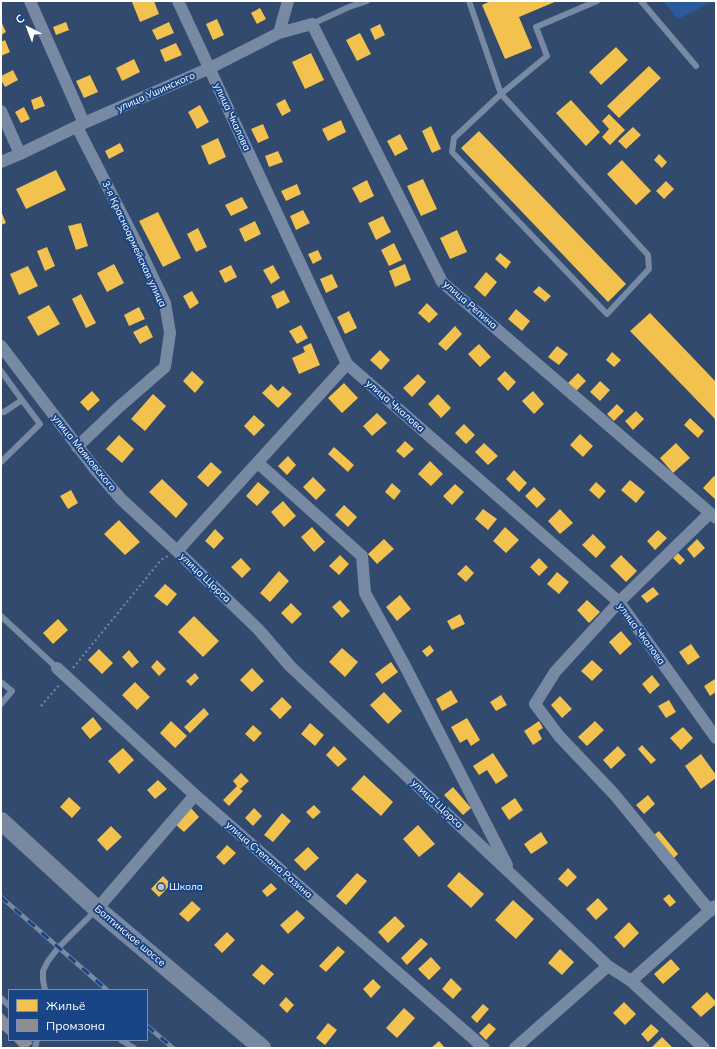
<!DOCTYPE html>
<meta charset="utf-8">
<style>
body{margin:0}
#map{position:relative;width:717px;height:1049px;overflow:hidden;background:#324a6e;font-family:Mulish,sans-serif}
canvas{display:block}
.frame{position:absolute;inset:0;border:2px solid #fff;pointer-events:none}
.legend{position:absolute;left:8px;top:989px;width:140px;height:52px;box-sizing:border-box;background:#194586;border:1px solid #758fb6;margin:0;padding:5px 7px;list-style:none;font-size:12px;color:#fff}
.legend li{display:flex;align-items:center;gap:8px;height:20px}
.legend b{width:20px;border:1px solid #758fb6}
.north{position:absolute;left:8px;top:8px;width:40px;height:40px;-webkit-text-stroke:3px #194586;paint-order:stroke;rotate:318deg;font-size:11px;font-weight:700;line-height:16px;text-align:center;color:#fff}
.north::after{content:'';display:block;margin:auto;width:14px;height:18px;background:#fff;clip-path:polygon(50% 0,100% 100%,50% 72%,0 100%)}
</style>
<div id="map">
<canvas width="717" height="1049"></canvas>
<div class="frame"></div>
<ul class="legend">
<li><b style="height:11px;background:#f2c14e"></b>Жильё</li>
<li><b style="height:11px;background:#8d8d92"></b>Промзона</li>
</ul>
<div class="north">С</div>
</div>
<script>
const ctx = document.querySelector('canvas').getContext('2d');
ctx.lineJoin = 'round';
function paint(path, color) { ctx.fillStyle = color; ctx.fill(path, 'evenodd'); }
const poly = rows => new Path2D(rows.map(r => 'M' + r).join(''));
function strokePath(path, color, width, dash) { ctx.strokeStyle = color; ctx.lineWidth = width; ctx.lineCap = dash ? 'butt' : 'round'; ctx.setLineDash(dash || []); ctx.stroke(path); }
function label(font, color, halo, rows, align = 'center') {
  ctx.font = font + ' Mulish,sans-serif'; ctx.lineWidth = 4; ctx.setLineDash([]); ctx.textBaseline = 'middle'; ctx.strokeStyle = halo; ctx.fillStyle = color; for (const [text, x, y, turn = 0] of rows) {
    ctx.save(); ctx.translate(x, y); ctx.rotate((+turn || 0) * Math.PI / 180); ctx.textAlign = isNaN(turn) ? turn : align; if (halo) ctx.strokeText(text, 0, 0); ctx.fillText(text, 0, 0); ctx.restore();
  }
}
const green = poly([
 [663,1,713,1,678,19]
]);
const homes = poly([
 [134,1,154,1,159,14,140,22,132,2],
 [491,1,557,1,519,17,532,48,505,59,482,5],
 [260,8,266,19,257,24,251,13],
 [217,19,224,35,213,40,206,24],
 [1,21,6,32,1,35],
 [66,22,69,30,56,35,53,27],
 [169,22,174,33,157,40,152,30],
 [380,24,385,35,375,40,370,29],
 [360,33,371,54,357,61,346,40],
 [5,40,10,52,1,56,1,42],
 [176,43,182,55,165,62,160,50],
 [616,47,628,60,601,85,589,72],
 [311,53,324,80,305,89,292,62],
 [134,59,140,72,122,81,116,68],
 [649,66,661,78,619,118,607,106],
 [13,70,18,80,5,87,1,80,1,76],
 [90,75,98,92,84,98,76,81],
 [41,96,45,106,34,110,31,100],
 [285,99,291,111,282,116,276,104],
 [571,100,600,132,586,146,556,113],
 [200,105,209,122,197,129,188,112],
 [24,107,30,119,21,123,15,112],
 [609,114,625,130,610,145,602,137,609,129,602,121],
 [341,120,346,132,328,141,322,129],
 [263,124,269,138,258,143,251,129],
 [431,126,441,149,432,153,422,131],
 [633,127,641,135,626,149,618,141],
 [479,131,626,284,608,302,461,148],
 [400,134,408,149,395,156,387,141],
 [218,138,226,157,209,165,201,146],
 [120,143,124,151,109,159,105,151],
 [278,151,283,162,269,167,265,156],
 [659,154,667,162,662,168,654,160],
 [622,160,651,191,636,205,607,174],
 [56,170,66,190,26,209,16,189],
 [423,179,437,209,421,216,407,186],
 [367,180,374,196,360,203,352,188],
 [666,181,674,189,664,199,656,191],
 [297,184,301,194,286,201,281,191],
 [242,197,248,208,231,216,225,205],
 [303,210,310,223,296,230,290,216],
 [1,211,6,223,1,225],
 [158,212,181,258,163,267,139,221],
 [383,216,391,232,376,240,368,223],
 [255,221,261,234,245,242,239,229],
 [81,223,88,246,76,250,68,226],
 [198,228,207,247,196,252,187,234],
 [457,230,467,252,450,259,440,238],
 [394,243,402,260,389,266,381,250],
 [47,247,55,266,45,271,37,251],
 [318,250,322,259,313,264,308,254],
 [500,253,511,262,506,269,495,259],
 [114,264,124,283,107,292,97,273],
 [405,264,411,280,395,287,389,271],
 [231,265,237,277,225,283,219,271],
 [273,265,280,278,271,284,263,270],
 [28,266,38,286,19,295,10,274],
 [486,272,497,282,485,297,474,287],
 [332,274,338,287,326,293,320,279],
 [539,286,551,296,545,302,533,292],
 [284,290,290,302,277,309,271,296],
 [192,291,199,303,190,309,183,296],
 [81,294,96,323,86,328,72,299],
 [427,303,438,314,429,323,418,313],
 [49,305,60,324,38,336,27,317],
 [139,307,145,319,129,326,124,315],
 [516,309,530,321,522,331,508,319],
 [349,311,357,328,345,334,337,317],
 [650,313,716,382,716,420,630,331],
 [147,325,153,337,140,344,133,332],
 [301,325,308,338,297,344,289,331],
 [455,326,462,334,446,351,438,344],
 [311,343,320,365,299,374,292,358,305,352,303,347],
 [479,344,491,357,480,367,468,354],
 [557,346,568,354,559,365,548,357],
 [380,350,390,360,381,370,370,360],
 [612,352,621,360,614,367,606,360],
 [192,371,204,382,195,393,183,381],
 [505,371,516,382,508,391,497,379],
 [578,373,586,381,576,391,568,383],
 [418,374,426,382,412,397,403,388],
 [600,381,610,390,600,401,590,392],
 [344,383,358,398,342,413,328,398],
 [271,384,278,391,283,386,292,394,278,408,262,393],
 [92,391,100,400,88,411,80,402],
 [533,391,544,404,534,414,522,401],
 [153,394,166,406,145,431,131,419],
 [438,394,451,408,441,418,428,404],
 [617,404,624,411,614,421,607,414],
 [636,411,644,419,633,430,625,421],
 [377,413,387,423,372,436,363,426],
 [254,415,265,425,254,436,244,426],
 [690,418,704,431,698,438,684,425],
 [464,424,475,435,466,444,455,433],
 [580,434,593,446,583,457,570,445],
 [119,435,134,449,122,463,106,449],
 [405,441,414,449,404,458,396,451],
 [484,443,498,456,488,465,475,452],
 [676,443,690,458,673,473,660,458],
 [334,447,354,465,348,472,328,454],
 [288,456,296,465,287,475,278,466],
 [430,461,443,474,431,486,418,474],
 [211,462,222,472,208,487,197,477],
 [514,470,527,483,519,492,506,479],
 [714,476,716,478,716,500,703,488],
 [313,477,326,490,316,500,303,487],
 [162,479,188,504,176,518,149,492],
 [630,480,645,492,636,503,621,490],
 [258,482,270,492,257,506,246,496],
 [596,482,606,491,599,499,589,490],
 [392,483,401,491,394,500,385,492],
 [455,484,464,492,452,505,443,496],
 [534,487,546,499,537,508,525,496],
 [71,490,78,503,68,509,60,496],
 [283,501,296,516,284,527,271,512],
 [344,505,357,517,348,527,335,515],
 [483,509,497,519,488,530,475,519],
 [560,509,573,523,560,534,548,521],
 [119,520,140,542,125,555,104,534],
 [312,527,325,542,314,552,301,537],
 [505,527,519,540,506,553,493,541],
 [215,529,224,538,214,549,205,541],
 [658,530,667,538,655,550,647,541],
 [593,534,606,547,596,558,582,545],
 [384,539,394,549,377,564,368,554],
 [697,539,705,548,694,558,687,549],
 [678,553,685,560,680,565,673,558],
 [340,555,349,564,339,575,329,566],
 [621,555,637,571,626,582,610,566],
 [241,558,251,569,242,578,231,567],
 [539,558,548,567,539,576,530,567],
 [466,565,474,573,466,582,457,574],
 [279,571,289,581,270,602,260,593],
 [557,572,569,582,559,594,547,584],
 [165,584,177,594,167,606,154,596],
 [653,587,659,594,647,603,641,596],
 [400,595,411,609,397,621,386,607],
 [340,600,350,611,342,618,332,607],
 [587,600,600,612,589,623,577,610],
 [291,603,302,614,292,624,281,613],
 [460,614,465,624,452,630,447,621],
 [194,616,219,641,203,657,178,632],
 [58,619,68,630,53,644,43,633],
 [621,631,632,644,620,655,609,642],
 [691,644,700,657,688,665,679,652],
 [430,645,434,651,427,657,422,651],
 [342,648,358,662,345,677,329,662],
 [99,649,113,663,102,674,88,660],
 [129,650,139,662,132,668,122,657],
 [157,660,166,669,159,676,151,667],
 [592,660,603,670,592,681,581,671],
 [391,662,398,672,382,684,375,674],
 [252,668,264,681,252,692,240,680],
 [195,673,199,678,191,686,186,681],
 [652,675,660,685,650,694,642,684],
 [715,679,716,680,716,692,710,696,704,686],
 [135,682,150,697,137,710,122,695],
 [451,690,458,702,442,711,436,699],
 [384,692,402,711,388,724,370,705],
 [501,695,507,705,496,711,490,702],
 [560,696,572,709,562,718,551,705],
 [282,697,292,707,280,719,270,709],
 [669,700,676,712,666,718,658,706],
 [204,708,209,714,190,733,184,727],
 [93,717,102,729,90,739,81,728],
 [467,718,480,740,471,746,467,739,460,743,451,727],
 [171,721,187,736,175,748,160,733],
 [539,721,543,728,538,731,542,739,533,745,524,731],
 [595,721,604,730,587,746,578,737],
 [310,723,324,735,315,746,301,734],
 [253,725,262,733,254,742,245,734],
 [683,727,693,738,681,750,670,738],
 [642,745,656,760,651,764,638,749],
 [334,746,347,759,338,767,326,755],
 [618,746,626,755,611,769,603,760],
 [123,748,134,760,119,774,108,761],
 [493,753,508,776,496,784,487,770,479,775,473,766],
 [701,754,716,775,716,778,701,789,685,766],
 [241,773,249,781,240,789,243,791,229,806,223,800,237,786,233,781],
 [364,775,393,802,381,816,351,789],
 [158,780,167,789,155,799,147,790],
 [453,787,471,808,463,815,444,795],
 [648,795,655,804,644,814,636,805],
 [69,797,81,808,72,818,60,807],
 [515,798,523,810,509,820,501,808],
 [314,805,321,812,313,819,306,812],
 [191,808,199,817,184,832,175,824],
 [254,808,262,816,253,826,245,818],
 [282,813,291,821,273,842,264,835],
 [418,825,435,844,419,857,403,839],
 [111,826,122,837,107,851,97,840],
 [659,831,678,854,674,858,654,835],
 [541,832,548,843,531,854,524,844],
 [227,845,236,853,224,865,216,857],
 [308,847,319,858,305,871,294,860],
 [568,868,577,877,567,887,558,879],
 [459,872,484,894,471,908,447,886],
 [357,873,367,881,346,905,336,896],
 [163,876,171,884,159,897,151,889],
 [271,883,277,889,267,897,262,891],
 [669,894,676,902,670,907,663,899],
 [598,898,608,909,596,920,586,909],
 [513,900,534,919,516,939,495,920],
 [192,901,201,909,188,922,179,914],
 [297,910,305,918,288,934,280,925],
 [395,916,405,926,388,943,378,932],
 [629,922,639,933,624,948,614,937],
 [227,932,235,940,222,953,214,945],
 [421,938,428,944,407,965,401,958],
 [338,946,345,952,326,972,319,966],
 [560,949,574,962,562,975,548,963],
 [431,957,441,968,429,980,418,969],
 [671,959,680,969,663,984,654,974],
 [262,964,274,974,264,985,252,975],
 [451,978,462,989,453,999,442,989],
 [373,979,381,987,371,998,363,989],
 [707,992,716,1002,716,1004,701,1017,691,1007],
 [286,997,294,1005,287,1013,279,1005],
 [624,1002,636,1014,625,1025,613,1013],
 [483,1004,489,1009,477,1023,471,1017],
 [404,1008,415,1018,397,1038,386,1028],
 [328,1023,337,1030,325,1045,316,1038],
 [489,1023,496,1029,486,1040,479,1033],
 [651,1024,659,1031,648,1042,641,1034],
 [662,1037,673,1048,651,1048],
 [439,1041,445,1048,431,1048]
]);
const industry = poly([
 [1,1012,9,1020,9,1036,1,1029],
 [13,1040,30,1040,33,1043,27,1048,21,1048]
]);
const path = poly([
 [73,668,161,560,168,556],
 [41,706,60,684]
]);
const lane = poly([
 [469,1,501,94,648,255,649,269,607,314,452,152,454,138,501,94,547,56,536,27,597,1],
 [641,1,696,66],
 [312,24,349,7,367,1],
 [1,371,22,400,4,412],
 [1,462,40,424,22,400],
 [1,616,57,668],
 [1,682,12,691,1,704],
 [45,990,43,980,43,971,48,961,58,948,96,910],
 [1,998,9,1006],
 [121,1040,134,1048],
 [35,1048,37,1040]
]);
const street = poly([
 [30,1,84,123],
 [178,1,347,364,619,602,716,738],
 [279,33,288,1],
 [1,111,20,154],
 [77,127,137,244,165,303,170,333,165,367,119,407,77,447],
 [1,162,20,154,84,123,210,68,279,33,312,24,442,282,716,518],
 [1,346,95,469,121,499,177,551,258,629,290,666,511,874,608,966,631,981,704,1048],
 [258,463,362,556,365,593,406,668,507,865],
 [177,551,347,364],
 [57,668,195,795,484,1048],
 [97,909,195,795],
 [710,911,614,794,559,736,535,704,555,672,619,602,710,513],
 [631,981,715,906],
 [515,1048,608,966]
]);
const primary = poly([
 [1,821,97,909,262,1048]
]);
const rail = poly([
 [1,897,107,990],
 [147,1026,173,1048]
]);
const markers = [
 [161,887,4,"#b7c0cc"]
];
const streetNames = [
 ["улица Ушинского",156,92,-24],
 ["улица Чкалова",232,117,65],
 ["3-я Красноармейская улица",134,244,65],
 ["улица Репина",470,305,41],
 ["улица Чкалова",395,406,41],
 ["улица Маяковского",84,453,51],
 ["улица Щорса",205,578,44],
 ["улица Чкалова",641,634,54],
 ["улица Щорса",437,804,43],
 ["улица Степана Разина",269,860,41],
 ["Болтинское шоссе",130,936,40]
];
const poiNames = [
 ["Школа",169,887]
];
paint(green, '#2c5b9d');
paint(homes, '#f2c14e');
paint(industry, '#8d8d92');
strokePath(path, '#788aa3', 2, [2, 3]);
strokePath(lane, '#788aa3', 6);
strokePath(street, '#788aa3', 12);
strokePath(primary, '#7888a1', 18);
strokePath(rail, '#798ba3', 4.5);
strokePath(rail, '#194586', 3, [9]);
for (const [x, y, r, color] of markers) { const dot = new Path2D(); dot.arc(x, y, r, 0, 2 * Math.PI); ctx.fillStyle = color; ctx.fill(dot); strokePath(dot, '#194586', 1.5); }
label('10px', '#fff', '#194586', streetNames);
label('10px', '#fff', '#194586', poiNames, 'left');
</script>
